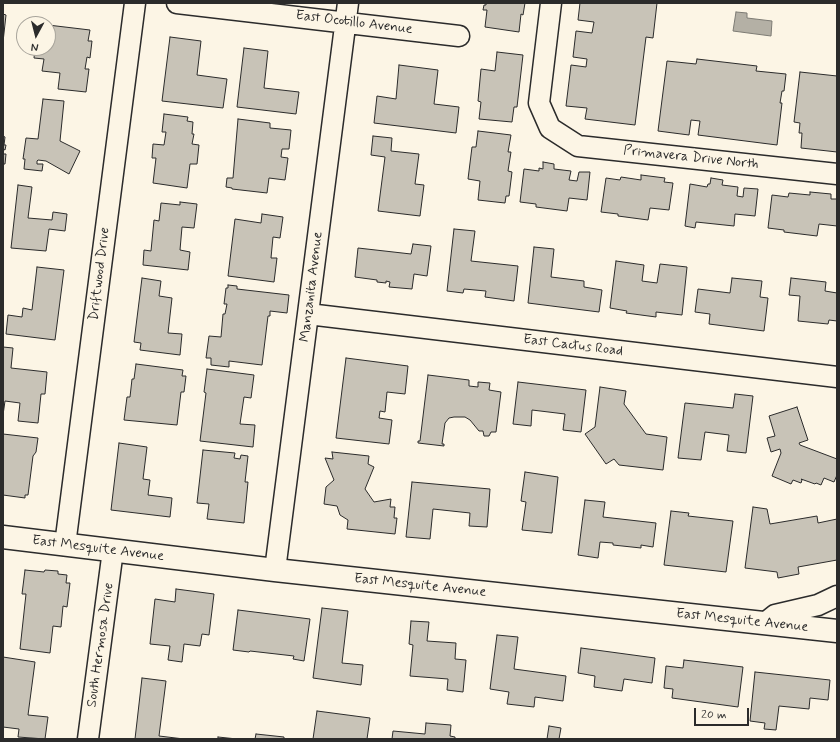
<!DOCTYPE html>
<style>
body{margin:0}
#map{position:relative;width:840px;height:742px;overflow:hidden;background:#fcf5e5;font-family:Mynerve,sans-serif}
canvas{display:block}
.frame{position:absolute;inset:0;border:4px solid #2b2b2b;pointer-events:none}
.north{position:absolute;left:16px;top:16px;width:40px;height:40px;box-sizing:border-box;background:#fcf5e5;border:1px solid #a8a49b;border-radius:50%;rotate:187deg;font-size:11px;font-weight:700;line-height:16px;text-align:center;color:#2b2b2b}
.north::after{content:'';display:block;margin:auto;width:14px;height:18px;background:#2b2b2b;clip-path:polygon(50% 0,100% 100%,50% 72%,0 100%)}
.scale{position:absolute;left:694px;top:708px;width:55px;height:18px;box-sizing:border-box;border:2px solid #2b2b2b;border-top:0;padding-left:5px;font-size:12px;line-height:14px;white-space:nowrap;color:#2b2b2b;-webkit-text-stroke:3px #fcf5e5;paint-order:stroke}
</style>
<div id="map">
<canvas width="840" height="742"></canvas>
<div class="frame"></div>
<div class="north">N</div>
<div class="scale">20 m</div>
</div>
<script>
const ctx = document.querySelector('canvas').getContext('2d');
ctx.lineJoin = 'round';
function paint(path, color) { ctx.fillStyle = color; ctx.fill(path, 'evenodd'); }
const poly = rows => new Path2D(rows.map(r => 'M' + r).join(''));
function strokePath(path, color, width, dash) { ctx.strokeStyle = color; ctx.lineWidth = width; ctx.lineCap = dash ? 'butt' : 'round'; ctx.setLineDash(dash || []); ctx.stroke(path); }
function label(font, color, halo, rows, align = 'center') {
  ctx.font = font + ' Mynerve,sans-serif'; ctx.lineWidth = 4; ctx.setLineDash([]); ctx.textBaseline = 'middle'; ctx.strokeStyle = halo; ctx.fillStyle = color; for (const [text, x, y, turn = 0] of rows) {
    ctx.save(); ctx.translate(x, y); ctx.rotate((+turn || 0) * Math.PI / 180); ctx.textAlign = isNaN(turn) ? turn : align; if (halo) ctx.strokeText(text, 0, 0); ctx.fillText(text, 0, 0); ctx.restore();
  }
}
const water = poly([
 [736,12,747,13,747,18,772,21,771,36,733,31,736,12]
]);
const building = poly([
 [486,3,525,3,523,15,521,14,519,32,485,27,487,10,483,10,484,5,486,5,486,3],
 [580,3,657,3,653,38,646,37,635,125,585,119,587,108,566,106,571,65,586,67,587,59,573,57,576,31,592,33,594,22,578,20,580,3],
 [3,14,6,15,3,42,3,14],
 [48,25,90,30,88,41,92,41,90,58,87,57,85,69,89,69,86,92,58,89,60,73,42,71,44,59,34,58,35,48,48,48,48,25],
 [170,37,201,41,197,75,227,79,223,108,162,101,170,37],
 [244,48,268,51,264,88,299,92,296,114,237,107,244,48],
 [497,52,523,55,517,107,514,107,512,122,479,119,481,102,478,101,481,69,495,71,497,52],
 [697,59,757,66,756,71,786,74,784,91,782,91,780,103,782,103,777,145,698,135,700,121,691,120,689,135,658,131,667,61,696,64,697,59],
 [399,65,438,70,434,104,459,107,456,133,374,123,377,96,396,99,399,65],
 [800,72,837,76,837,152,801,148,802,133,799,133,800,123,794,122,800,72],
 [43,99,64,101,60,141,80,151,69,174,46,161,38,160,37,161,37,164,43,164,42,171,24,169,25,159,23,159,26,138,38,139,43,99],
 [164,114,188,117,187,121,193,122,192,134,194,134,192,144,199,145,197,164,190,164,187,188,153,183,156,158,152,158,153,144,164,145,166,132,162,132,164,114],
 [238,119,270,123,270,128,291,130,289,149,282,149,281,157,288,158,285,180,269,178,267,193,232,189,232,188,226,187,227,178,233,178,238,119],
 [478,131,511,135,508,152,511,152,508,171,512,172,509,196,506,196,505,203,478,200,480,181,468,179,472,147,476,147,478,131],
 [3,136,5,137,4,145,6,145,5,150,3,149,3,136],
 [373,136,392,138,391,151,419,154,415,184,424,185,420,216,378,211,385,157,371,155,373,136],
 [3,154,6,154,5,164,3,164,3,154],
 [543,162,554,164,554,169,571,171,569,180,577,181,579,172,590,172,587,200,569,198,567,211,536,207,536,204,520,202,524,169,539,171,539,168,543,169,543,162],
 [641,175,665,178,664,182,673,183,669,210,650,208,648,220,618,216,618,214,601,212,606,178,620,180,621,177,641,180,641,175],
 [711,178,723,180,722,185,738,187,737,196,743,197,744,188,758,189,755,216,735,214,734,226,696,222,695,228,685,226,690,184,707,187,708,184,710,184,711,178],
 [18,185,32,187,28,218,52,220,53,212,67,214,65,231,49,229,46,251,11,248,18,185],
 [810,192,831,194,831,199,837,199,837,226,819,224,817,236,784,232,784,230,768,228,772,195,788,197,789,193,810,195,810,192],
 [180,202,197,204,194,228,182,227,180,250,190,252,188,270,143,265,144,250,151,251,154,220,159,221,161,203,180,205,180,202],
 [262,214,283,217,280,238,273,237,271,258,277,258,274,282,228,276,235,219,261,223,262,214],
 [454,229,475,231,471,261,518,266,514,301,485,297,486,291,464,289,463,293,447,291,454,229],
 [413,244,431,246,427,276,414,274,412,289,389,287,390,282,386,281,386,283,377,282,377,280,355,277,358,248,411,254,413,244],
 [534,247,554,249,551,277,584,281,584,287,602,290,599,312,528,303,534,247],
 [616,261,644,265,642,281,657,283,660,264,687,267,682,315,656,312,656,317,626,313,627,311,610,308,616,261],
 [37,267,64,270,55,340,6,334,8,315,22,317,23,308,32,310,37,267],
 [142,278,161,281,159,296,172,298,168,333,182,334,180,355,140,350,141,343,134,342,142,278],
 [732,278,762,281,760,297,768,298,764,331,709,324,710,314,695,312,698,289,730,293,732,278],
 [791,278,826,282,825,291,837,293,837,321,829,320,828,324,798,321,800,296,789,295,791,278],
 [228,285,237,286,237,289,289,295,287,313,270,311,270,316,268,316,262,365,229,361,229,367,211,365,211,358,206,358,209,336,221,337,223,314,225,314,227,304,224,304,226,288,228,288,228,285],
 [3,347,13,348,11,368,47,372,45,394,41,394,38,423,18,421,20,403,5,401,3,415,3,347],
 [346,358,408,366,405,394,387,392,385,412,380,411,379,418,392,420,389,444,336,438,346,358],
 [136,364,183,370,182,376,186,376,184,392,181,392,177,425,124,420,127,397,130,397,132,379,134,379,136,364],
 [207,369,254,375,251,398,244,397,240,424,255,425,253,447,200,441,206,393,204,392,207,369],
 [428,375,469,380,469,386,478,387,478,382,490,383,489,390,501,392,496,432,491,432,489,436,484,436,483,431,479,431,470,420,465,417,454,417,449,418,445,423,442,444,444,444,444,446,418,443,418,441,420,441,428,375],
 [518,382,586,390,581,432,563,430,565,414,532,410,531,426,513,424,518,382],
 [600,387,626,391,624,404,646,434,667,437,663,470,619,465,614,459,606,464,585,434,595,427,600,387],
 [735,394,753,396,746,453,727,451,729,435,705,432,701,460,678,458,685,403,733,408,735,394],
 [797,407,808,440,799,443,800,445,837,459,837,475,834,482,824,478,821,485,816,483,815,484,801,479,802,480,801,483,793,480,791,484,772,476,781,453,780,449,771,452,767,438,775,436,769,416,797,407],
 [3,434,38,438,36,452,33,456,28,495,25,495,25,498,3,495,3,434],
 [119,443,147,447,143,479,150,480,148,495,172,498,170,517,111,510,119,443],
 [203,450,235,453,234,458,240,459,241,455,248,456,245,482,248,482,244,523,207,519,209,504,197,503,203,450],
 [332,452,369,456,368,464,374,467,365,489,374,502,391,499,390,507,395,507,394,518,397,518,395,534,347,529,348,520,340,515,337,506,324,504,326,487,334,480,325,458,333,459,332,452],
 [525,472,558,477,552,533,522,530,526,502,521,501,525,472],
 [412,482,490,489,487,527,469,526,470,513,433,509,430,539,406,537,412,482],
 [585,500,605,502,603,517,656,523,653,547,641,545,641,548,613,545,613,543,600,542,598,558,578,555,585,500],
 [753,507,767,509,770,524,817,516,818,523,837,519,837,560,798,567,799,574,778,578,777,572,745,568,753,507],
 [671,511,689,513,688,516,733,521,726,572,664,565,671,511],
 [25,570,44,572,45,570,58,571,58,574,67,575,66,583,70,583,67,607,63,606,61,627,53,626,50,653,20,649,26,594,22,594,25,570],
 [176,589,214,594,209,635,202,634,200,646,184,644,182,662,168,660,170,646,150,644,155,599,175,602,176,589],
 [322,608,348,611,342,663,363,665,361,685,313,678,322,608],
 [238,610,310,619,304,661,293,659,294,656,250,651,249,652,233,650,238,610],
 [411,621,429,622,427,641,456,643,455,659,466,660,463,692,447,690,448,679,410,676,413,645,409,644,411,621],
 [497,635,518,637,514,669,566,676,563,701,535,697,534,707,507,704,509,692,490,689,497,635],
 [581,648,655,658,652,683,624,679,622,691,594,687,595,676,578,673,581,648],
 [3,657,35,662,28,715,48,717,45,739,18,737,19,729,3,727,3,657],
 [684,660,743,667,738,707,672,698,673,689,664,688,666,666,683,668,684,660],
 [755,672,830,680,828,700,810,698,809,709,779,706,776,730,764,729,765,723,750,721,755,672],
 [142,678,166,681,159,736,184,739,135,739,142,678],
 [317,711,370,718,367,739,313,739,317,711],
 [426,723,451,725,450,736,455,737,455,739,392,739,393,731,425,734,426,723],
 [549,726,561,728,559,739,547,739,549,726],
 [256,734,284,737,284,739,255,739,256,734],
 [218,737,237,739,218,739,218,737]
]);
const minor = poly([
 [177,3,459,36],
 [551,3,539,103,550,128,578,146,837,174],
 [308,314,837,377],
 [65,545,135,3],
 [275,570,348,3],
 [765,623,775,615,818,605,837,596],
 [88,739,113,550]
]);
const tertiary = poly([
 [3,537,275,570,837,631]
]);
const streetNames = [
 ["East Ocotillo Avenue",354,23,7],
 ["Primavera Drive North",691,158,6],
 ["Driftwood Drive",100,274,-83],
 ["Manzanita Avenue",312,287,-83],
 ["East Cactus Road",573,346,7],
 ["East Mesquite Avenue",98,549,7],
 ["East Mesquite Avenue",420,586,6],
 ["East Mesquite Avenue",742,621,6],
 ["South Hermosa Drive",101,645,-82]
];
paint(water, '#b4b0a5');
strokePath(water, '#7d7b74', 1);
paint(building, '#c8c3b7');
strokePath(building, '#2b2b2b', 1);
strokePath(minor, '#2b2b2b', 23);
strokePath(tertiary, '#2b2b2b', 25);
strokePath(minor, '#fcf5e5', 20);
strokePath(tertiary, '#fcf5e5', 22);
label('14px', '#2b2b2b', '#fcf5e5', streetNames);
</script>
